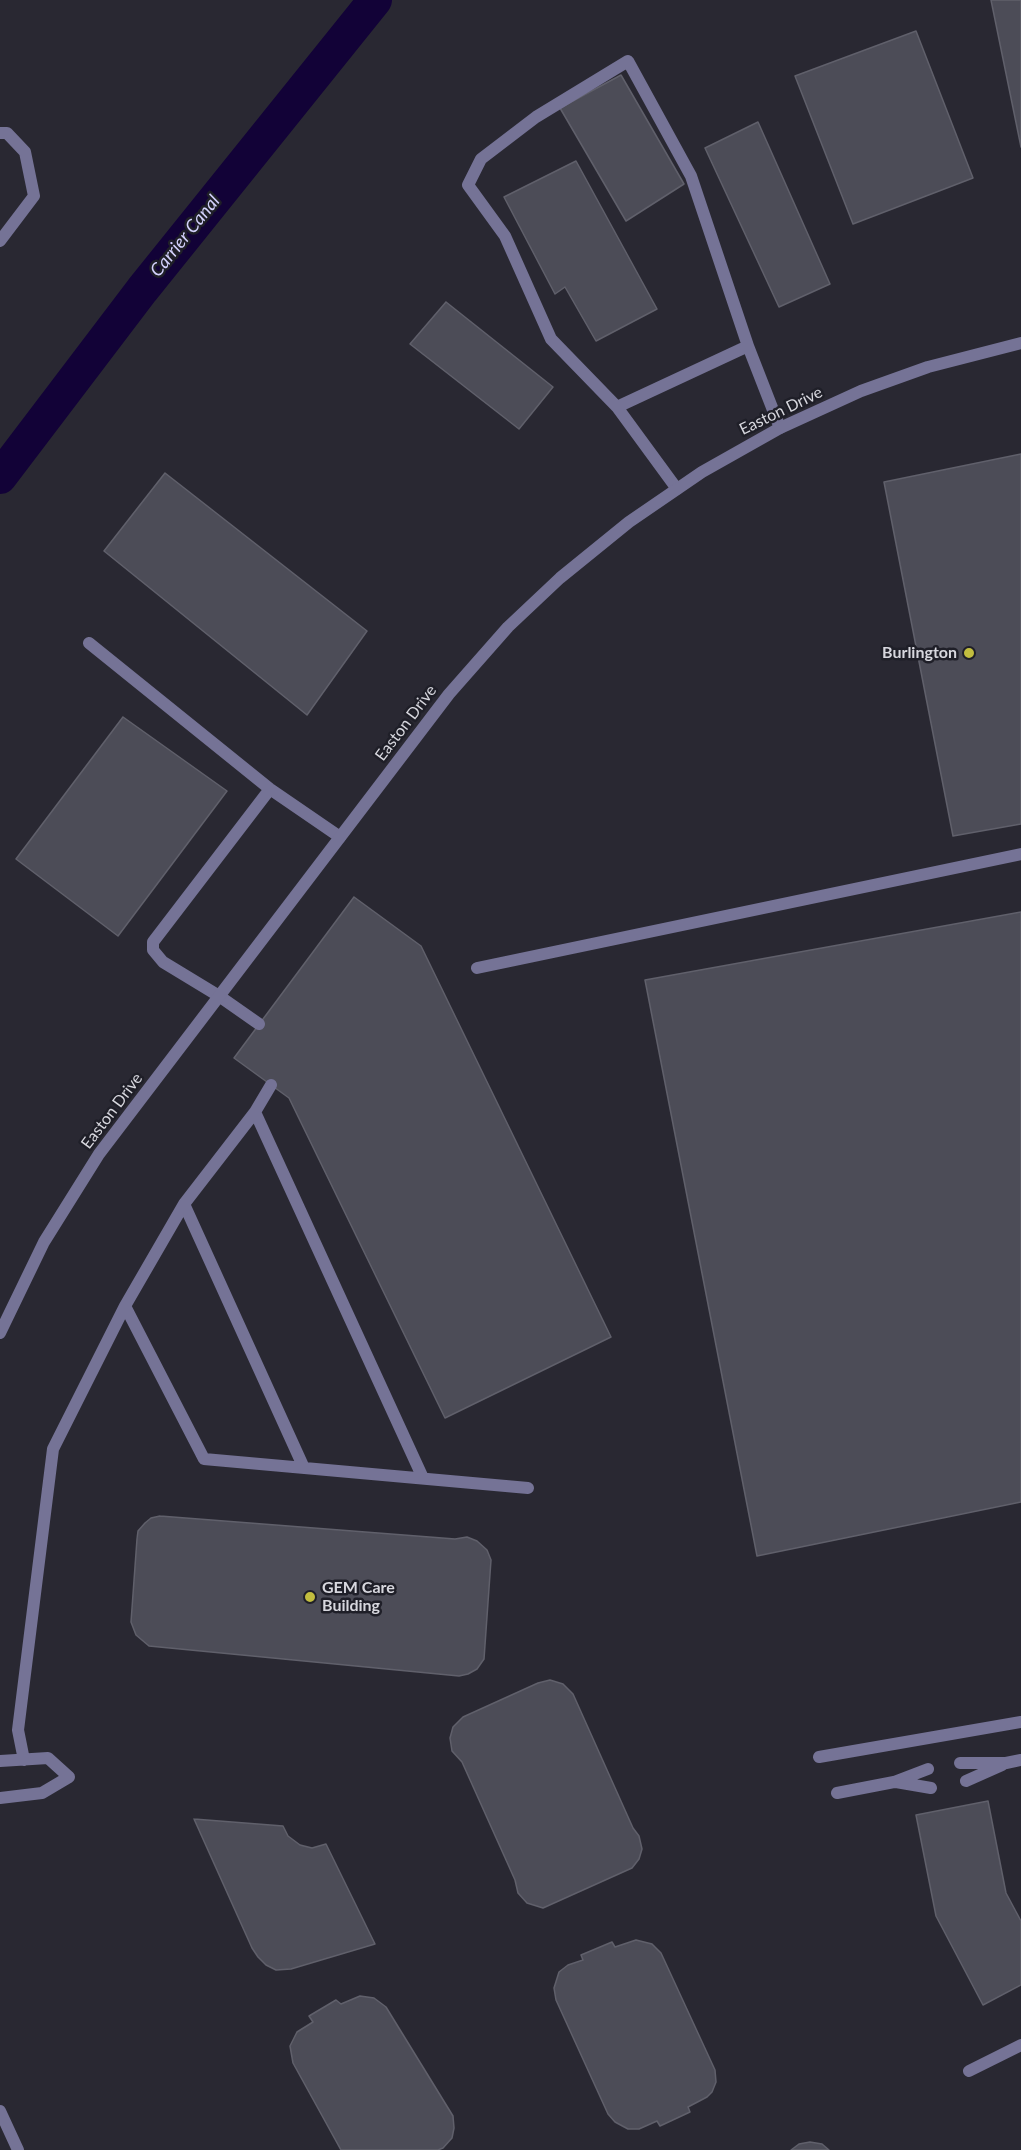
<!DOCTYPE html>
<style>
body{margin:0}
canvas{display:block;background:#292832}
</style>
<canvas width="1021" height="2150"></canvas>
<script>
const ctx = document.querySelector('canvas').getContext('2d');
ctx.lineJoin = 'round';
const poly = rows => new Path2D(rows.map(r => 'M' + r).join(''));
function strokePath(path, color, width, dash) { ctx.strokeStyle = color; ctx.lineWidth = width; ctx.lineCap = dash ? 'butt' : 'round'; ctx.setLineDash(dash || []); ctx.stroke(path); }
function paint(path, color) { ctx.fillStyle = color; ctx.fill(path, 'evenodd'); }
function label(font, color, halo, rows, align = 'center') {
  ctx.font = font + ' Lato,sans-serif'; ctx.lineWidth = 5; ctx.setLineDash([]); ctx.textBaseline = 'middle'; ctx.strokeStyle = halo; ctx.fillStyle = color; for (const [text, x, y, turn = 0] of rows) {
    ctx.save(); ctx.translate(x, y); ctx.rotate((+turn || 0) * Math.PI / 180); ctx.textAlign = isNaN(turn) ? turn : align; if (halo) ctx.strokeText(text, 0, 0); ctx.fillText(text, 0, 0); ctx.restore();
  }
}
const canal = poly([
 [0,477,142,290,375,0]
]);
const building = poly([
 [991,0,1021,0,1021,147,991,0],
 [916,31,973,178,853,224,795,76,916,31],
 [621,75,684,184,626,221,560,108,621,75],
 [758,122,830,284,779,307,705,148,758,122],
 [576,161,657,309,596,341,565,287,555,294,504,197,576,161],
 [446,302,553,387,519,429,410,344,446,302],
 [1021,454,1021,824,953,836,884,482,1021,454],
 [165,473,367,631,307,715,104,551,165,473],
 [123,717,227,791,118,936,16,859,123,717],
 [354,897,421,946,611,1337,445,1418,289,1098,234,1058,354,897],
 [1021,912,1021,1502,757,1556,645,980,1021,912],
 [160,1516,455,1539,467,1537,477,1541,487,1550,491,1560,484,1659,477,1669,468,1674,459,1676,149,1646,136,1635,131,1622,137,1539,138,1531,145,1523,151,1518,160,1516],
 [550,1680,563,1684,573,1694,633,1828,639,1836,642,1849,639,1859,632,1868,543,1908,527,1903,518,1893,515,1880,462,1762,452,1751,450,1738,453,1727,463,1717,538,1683,550,1680],
 [988,1801,1006,1893,1021,1921,1021,1985,983,2005,936,1916,916,1815,988,1801],
 [194,1819,283,1826,288,1836,300,1845,312,1848,326,1844,375,1944,291,1969,276,1970,266,1965,258,1957,252,1948,194,1819],
 [636,1940,652,1944,661,1953,715,2070,716,2082,712,2092,707,2097,688,2107,690,2112,660,2126,657,2121,639,2129,628,2129,615,2122,608,2114,556,2000,554,1988,559,1972,568,1965,583,1960,581,1955,612,1942,615,1947,636,1940],
 [360,1996,374,1998,386,2007,453,2116,454,2128,452,2138,443,2148,438,2150,341,2150,293,2063,290,2046,297,2032,313,2022,309,2016,336,2000,341,2004,360,1996],
 [810,2142,822,2144,829,2150,791,2150,799,2144,810,2142]
]);
const service = poly([
 [0,133,7,133,25,152,34,196,0,241],
 [617,407,551,339,505,236,468,185,481,159,536,117,628,61,691,176,748,346],
 [677,489,617,407,748,346,780,428],
 [89,643,270,789,340,837],
 [477,968,1021,854],
 [259,1024,219,996,163,962,153,950,153,942,270,789],
 [255,1112,271,1085],
 [184,1204,304,1468],
 [125,1306,184,1204,255,1112,423,1478],
 [819,1757,1021,1722],
 [24,1760,18,1730,53,1449,125,1306,204,1459,528,1488],
 [0,1761,48,1758,69,1777,42,1793,0,1798],
 [960,1763,1006,1763,1021,1760],
 [966,1781,1002,1765],
 [896,1782,931,1788],
 [837,1793,894,1782,928,1769],
 [969,2071,1021,2045]
]);
const minor = poly([
 [0,1333,44,1242,99,1154,449,694,508,627,560,578,629,522,702,472,780,428,861,391,928,367,1021,343],
 [0,2111,18,2150]
]);
const markers = [
 [969,653,6,"#c2bd3f"],
 [310,1597,6,"#c2bd3f"]
];
const streetNames = [
 ["Easton Drive",781,411,-26],
 ["Easton Drive",406,723,-53],
 ["Easton Drive",112,1111,-53]
];
const poiNames = [
 ["Burlington",957,653],
 ["GEM Care",322,1588,"left"],
 ["Building",322,1606,"left"]
];
const waterNames = [
 ["Carrier Canal",185,236,-51]
];
strokePath(canal, '#120237', 34);
paint(building, '#4c4c57');
strokePath(building, '#60606b', 1.5);
strokePath(service, '#757396', 12);
strokePath(minor, '#757396', 12);
for (const [x, y, r, color] of markers) { const dot = new Path2D(); dot.arc(x, y, r, 0, 2 * Math.PI); ctx.fillStyle = color; ctx.fill(dot); strokePath(dot, '#1f1f28', 2); }
label('16px', '#d7d7de', '#1f1f28', streetNames);
label('bold 16px', '#d7d7de', '#1f1f28', poiNames, 'right');
label('italic 18px', '#d3d1fc', '#1f1f28', waterNames);
</script>
